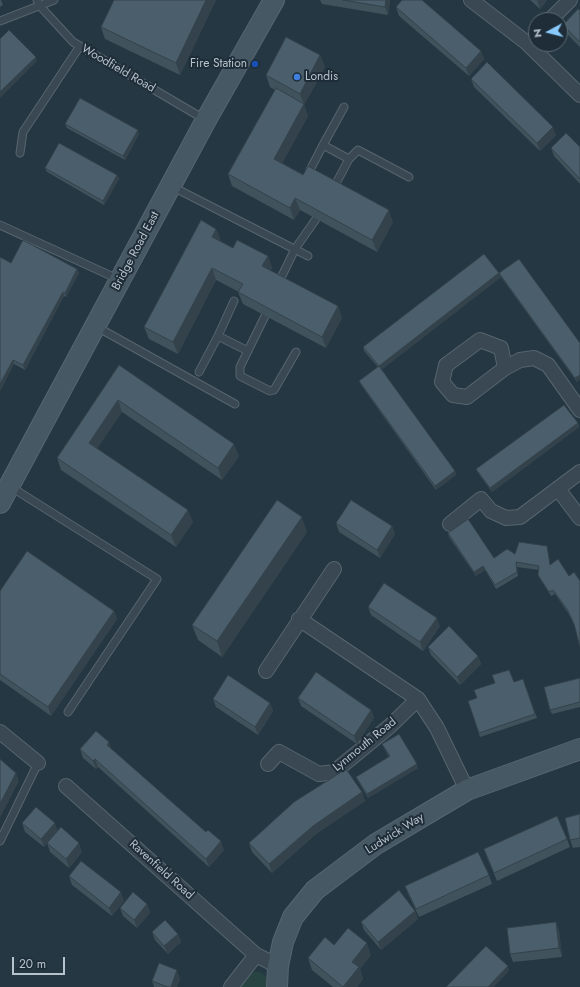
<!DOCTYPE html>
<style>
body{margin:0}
#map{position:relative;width:580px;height:987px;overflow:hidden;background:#243742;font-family:Jost,sans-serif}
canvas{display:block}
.north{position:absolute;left:528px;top:12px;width:40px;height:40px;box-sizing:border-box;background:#1e2d37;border:1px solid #5b6973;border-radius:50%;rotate:263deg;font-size:11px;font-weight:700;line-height:16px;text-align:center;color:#b6c2cc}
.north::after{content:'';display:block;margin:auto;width:14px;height:18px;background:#89cbfe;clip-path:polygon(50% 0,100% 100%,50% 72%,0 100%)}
.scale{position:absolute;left:12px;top:957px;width:53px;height:18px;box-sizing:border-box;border:2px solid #b6c2cc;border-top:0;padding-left:5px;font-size:12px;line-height:14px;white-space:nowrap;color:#b6c2cc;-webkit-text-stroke:3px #1e2d37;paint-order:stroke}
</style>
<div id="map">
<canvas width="580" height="987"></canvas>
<div class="north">N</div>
<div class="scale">20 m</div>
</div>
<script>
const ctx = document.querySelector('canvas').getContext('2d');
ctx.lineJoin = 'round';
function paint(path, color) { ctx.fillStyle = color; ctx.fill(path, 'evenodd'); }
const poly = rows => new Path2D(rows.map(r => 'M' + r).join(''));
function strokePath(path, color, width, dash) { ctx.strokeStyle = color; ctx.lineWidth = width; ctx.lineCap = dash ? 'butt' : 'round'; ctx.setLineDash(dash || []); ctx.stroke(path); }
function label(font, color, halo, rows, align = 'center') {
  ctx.font = font + ' Jost,sans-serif'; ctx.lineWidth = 4; ctx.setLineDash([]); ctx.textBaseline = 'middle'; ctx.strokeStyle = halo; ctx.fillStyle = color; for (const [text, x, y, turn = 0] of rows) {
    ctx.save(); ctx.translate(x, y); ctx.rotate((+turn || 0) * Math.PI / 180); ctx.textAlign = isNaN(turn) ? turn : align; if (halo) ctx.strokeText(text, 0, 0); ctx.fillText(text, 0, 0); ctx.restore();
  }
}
const green = poly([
 [255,972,260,972,268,977,269,987,238,987,250,974]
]);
const lane = poly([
 [37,0,40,6,73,42,204,119],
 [0,21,54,0],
 [323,145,344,107],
 [20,153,23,132,80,46],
 [310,170,323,145,349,159],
 [171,186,308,256],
 [333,189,349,159,358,150,409,177],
 [0,225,120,280],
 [278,284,295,249,316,219],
 [265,316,240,367,240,376,270,391,274,390,296,352],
 [97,327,235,404],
 [218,336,234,301],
 [199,372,218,336,248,351],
 [11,487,157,579,68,712],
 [0,841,38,763]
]);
const street = poly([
 [471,0,527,43,580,95],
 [550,20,570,0],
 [505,368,501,348,480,340,446,365,442,382,453,395,467,397,505,368,520,360,534,358,548,365,580,410],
 [558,489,580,518],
 [450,524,481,499,491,511,506,518,520,517,580,472],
 [299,619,418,699,437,728,467,790],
 [266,671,334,569],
 [0,732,38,763],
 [268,764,279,752,319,774,334,772,390,726,418,699],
 [66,786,256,955,278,966],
 [231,987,256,955]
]);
const secondary = poly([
 [0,503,206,120,274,0],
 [277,987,278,966,283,942,293,917,315,890,376,844,467,790,580,749]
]);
const wall = poly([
 [0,0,1,0,3,5,0,7],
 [114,0,216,0,180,75,105,39,101,27],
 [320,0,390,0,388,15,322,4],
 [530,0,547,0,540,9],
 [396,7,481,51,484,59,469,76,399,16],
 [580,10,580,47,566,33,563,25],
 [320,55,325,67,304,105,308,116,282,163,393,222,377,252,300,210,294,220,232,186,228,174,275,90,270,87,266,75],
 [471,79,556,135,540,151,474,87],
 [65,124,139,134,125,160,67,128],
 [580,147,580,184,554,156,551,148],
 [45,168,117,175,119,179,104,205,47,172],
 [216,229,221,241,220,241,233,248,268,256,272,268,270,270,338,306,342,318,326,348,243,304,238,292,239,292,216,280,178,354,149,339,144,327],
 [0,257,11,263,77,269,79,273,66,297,64,296,25,370,14,364,0,391],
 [499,273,580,343,577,382,501,277,381,370,455,471,456,475,436,490,361,385,359,381,378,367,364,351,363,347],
 [119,365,239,456,222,480,122,412,97,448,193,522,176,547,61,470,57,458],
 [578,423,579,427,492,492,478,473,476,469],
 [336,523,392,526,395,534,380,558,339,532],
 [307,532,222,657,198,640,192,625],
 [448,533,494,558,515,554,548,550,550,564,575,626,568,613,555,594,551,596,540,579,538,575,539,570,517,567,518,576,496,589,485,570,476,576,449,537],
 [0,591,114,611,117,619,51,716,0,680],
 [368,607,440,626,423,651,371,615],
 [428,647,478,656,481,664,460,685,431,655],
 [580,678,580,707,552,714,550,710],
 [523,679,537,718,480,737,468,701,477,698,514,682],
 [298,698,371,710,374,718,357,744,301,706],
 [213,699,270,703,273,711,258,735,216,707],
 [109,742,111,749,224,850,209,867,98,767,96,769,83,758,80,749],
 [382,744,418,768,368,798,358,781,356,777,389,757,384,748],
 [362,792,365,801,316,834,272,873,252,852,249,843],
 [580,814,580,847,573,848,570,840],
 [22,823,58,831,82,852,69,868,50,852,47,843,44,847,25,832],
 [567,839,570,847,497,881,487,858,484,849],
 [489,875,492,884,419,917,408,894,405,886],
 [69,876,124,901,112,916,72,885],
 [147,904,150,913,137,928,123,916,120,908],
 [415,911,418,919,381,950,364,930,361,922],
 [556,922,559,931,562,957,513,962,510,954],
 [152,932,178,934,181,942,168,954,155,940],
 [334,945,371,955,360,969,363,979,357,987,333,987,312,970,308,958],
 [180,979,177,987,154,987,152,981]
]);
const shadedWall = poly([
 [206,0,216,0,180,75,176,63],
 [386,0,390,0,388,15,385,7],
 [537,0,547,0,540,9],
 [481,51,484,59,469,76,466,68],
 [320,55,325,67,304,105,308,116,278,171,274,159,304,104,300,94],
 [36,57,37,61,0,98,0,92],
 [553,127,556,135,540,151,537,143],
 [138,130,139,134,125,160,123,156],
 [117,175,119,179,104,205,103,201],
 [295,198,300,210,294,220,290,208],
 [389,210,393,222,377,252,372,240],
 [216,229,221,241,216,249,212,237],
 [268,256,272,268,267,278,262,266],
 [212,268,216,280,178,354,173,342],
 [77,269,79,273,66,297,65,293],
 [499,273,501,277,380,371,379,366],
 [63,292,64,296,25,370,23,365],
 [338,306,342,318,326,348,322,337],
 [13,360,14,364,0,391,0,384],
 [580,375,580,380,577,382,575,378],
 [118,400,122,412,93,455,89,443],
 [578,423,579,427,492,492,490,488],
 [234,444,239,456,222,480,218,468],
 [455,471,456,475,436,490,435,486],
 [188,510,193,522,176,547,171,535],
 [302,517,307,532,222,657,217,641],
 [392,526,395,534,380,558,377,550],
 [516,562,517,567,518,576,517,572],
 [483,566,485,570,476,576,474,572],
 [114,611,117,619,51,716,48,707],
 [437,618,440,626,423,651,420,642],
 [478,656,481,664,460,685,457,677],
 [270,703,273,711,258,735,255,727],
 [371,710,374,718,357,744,354,736],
 [109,742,112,751,107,745],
 [95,759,98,767,96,769,93,761],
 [417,764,418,768,368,798,367,794],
 [16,773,19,781,0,818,0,804],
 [362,792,365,801,316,834,272,873,269,864,313,826],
 [55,823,58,831,44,847,41,839],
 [221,841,224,850,209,867,206,859],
 [79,843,82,852,69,868,66,859],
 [121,892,124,901,112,916,109,908],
 [147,904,150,913,137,928,134,920],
 [415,911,418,919,381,950,378,942],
 [556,922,559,931,562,957,559,948],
 [178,934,181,942,168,954,164,946],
 [367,943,371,955,360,969,363,979,357,987,343,987,352,962],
 [508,966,509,971,494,987,488,987],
 [177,970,180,979,177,987,171,987]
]);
const building = poly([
 [114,0,206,0,176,63,101,27,114,0],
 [343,0,386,0,385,7,343,0],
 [402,0,422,0,481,51,466,68,396,7,402,0],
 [578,9,580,10,580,42,563,25,578,9],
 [9,30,36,57,0,92,0,39,9,30],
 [286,37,320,55,300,94,266,75,286,37],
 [487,62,553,127,537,143,471,79,487,62],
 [276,88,304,104,274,159,303,175,308,166,389,210,372,240,295,198,290,208,228,174,276,88],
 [80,98,138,130,123,156,65,124,80,98],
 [566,133,580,147,580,179,551,148,566,133],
 [59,143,117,175,103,201,45,168,59,143],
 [201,220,216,229,212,237,233,248,237,240,268,256,262,266,338,306,322,337,238,292,243,284,212,268,173,342,144,327,201,220],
 [23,240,77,269,65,293,63,292,23,365,13,360,0,384,0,257,11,263,23,240],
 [484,254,499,273,519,259,580,343,580,375,575,378,499,273,379,366,455,471,435,486,359,381,379,366,363,347,484,254],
 [119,365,234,444,218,468,118,400,89,443,188,510,171,535,57,458,119,365],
 [564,405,578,423,490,488,476,469,564,405],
 [277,500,302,517,217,641,192,625,277,500],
 [351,500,392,526,377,550,336,523,351,500],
 [468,519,494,558,507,549,515,554,519,542,547,546,550,565,558,559,569,576,574,572,580,581,580,647,574,624,567,609,553,590,549,592,538,575,539,566,516,562,517,572,495,585,483,566,474,572,448,533,468,519],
 [27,551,114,611,48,707,0,674,0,591,27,551],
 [384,583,437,618,420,642,368,607,384,583],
 [449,626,478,656,457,677,428,647,449,626],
 [509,670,514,682,523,679,535,714,479,733,468,701,477,698,474,690,495,683,492,675,509,670],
 [316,672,371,710,354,736,298,698,316,672],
 [228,675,270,703,255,727,213,699,228,675],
 [580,678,580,702,550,710,544,687,580,678],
 [96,731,109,742,107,745,206,832,208,830,221,841,206,859,95,759,93,761,80,749,96,731],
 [399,734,417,764,367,794,356,777,390,756,382,744,399,734],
 [0,759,16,773,0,804,0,759],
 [346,769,362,792,313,826,269,864,249,843,294,802,346,769],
 [36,807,55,823,41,839,22,823,36,807],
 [580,814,580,838,570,840,565,818,580,814],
 [557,816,567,839,494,873,484,849,557,816],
 [61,827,79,843,66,859,47,843,61,827],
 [478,852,489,875,416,909,405,886,478,852],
 [81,861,121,892,109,908,69,876,81,861],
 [399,890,415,911,378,942,361,922,399,890],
 [133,892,147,904,134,920,120,908,133,892],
 [165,920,178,934,164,946,152,932,165,920],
 [556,922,559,948,510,954,507,928,556,922],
 [348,928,367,943,352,962,359,967,343,987,308,958,325,937,334,945,348,928],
 [486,946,508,966,488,987,446,987,486,946],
 [159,963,177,970,171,987,168,987,152,981,159,963]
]);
const markers = [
 [255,64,4,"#1a4fb4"],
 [297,77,4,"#3f7fe0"]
];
const poiNames = [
 ["Fire Station",247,64],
 ["Londis",305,77,"left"]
];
const streetNames = [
 ["Woodfield Road",118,69,30],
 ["Bridge Road East",136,251,-62],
 ["Lynmouth Road",365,745,-39],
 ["Ludwick Way",395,834,-32],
 ["Ravenfield Road",161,870,42]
];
paint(green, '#274342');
strokePath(lane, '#57656f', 9);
strokePath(street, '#57656f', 16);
strokePath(secondary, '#57656f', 22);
strokePath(lane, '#394852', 7);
strokePath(street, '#394852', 14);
strokePath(secondary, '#475865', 20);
paint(wall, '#40525c');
paint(shadedWall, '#34424b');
paint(building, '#4a5f6b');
strokePath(building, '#34424b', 1);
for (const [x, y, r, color] of markers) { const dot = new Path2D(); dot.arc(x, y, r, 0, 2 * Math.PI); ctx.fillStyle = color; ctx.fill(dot); strokePath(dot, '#1e2d37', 1.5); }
label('12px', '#b6c2cc', '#1e2d37', poiNames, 'right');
label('12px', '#b6c2cc', '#1e2d37', streetNames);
</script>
